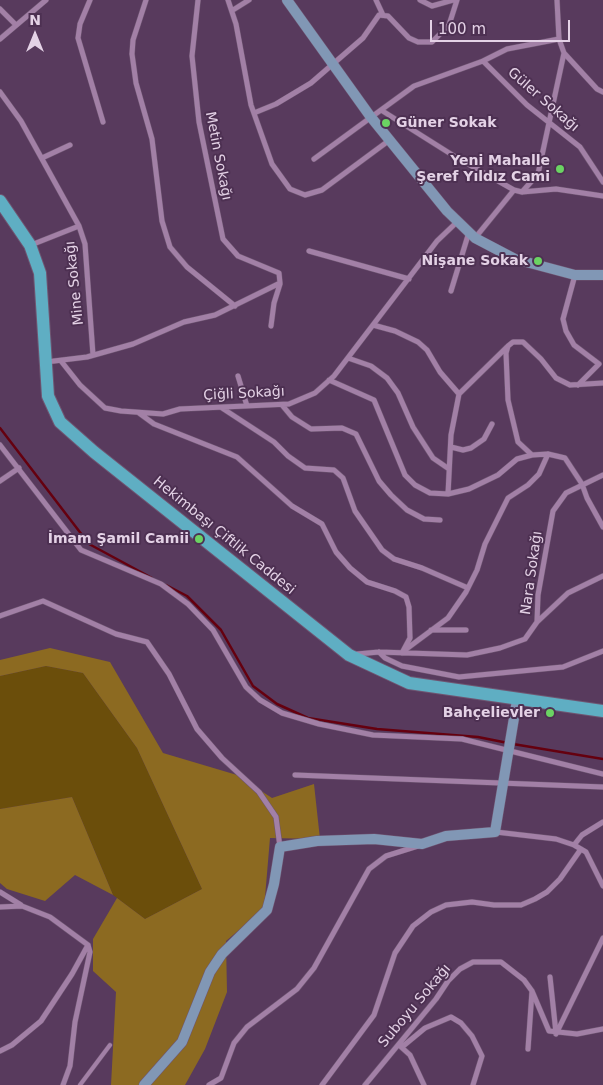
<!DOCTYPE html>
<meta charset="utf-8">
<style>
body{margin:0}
#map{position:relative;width:603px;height:1085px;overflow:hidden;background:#583a5d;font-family:"DejaVu Sans",sans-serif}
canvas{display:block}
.north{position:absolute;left:10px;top:10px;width:50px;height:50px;-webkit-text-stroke:4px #4d3052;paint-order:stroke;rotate:0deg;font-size:14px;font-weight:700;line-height:20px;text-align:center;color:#e4d2e6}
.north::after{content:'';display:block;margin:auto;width:18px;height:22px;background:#e4d2e6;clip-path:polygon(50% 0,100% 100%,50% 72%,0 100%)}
.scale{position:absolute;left:430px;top:20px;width:140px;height:22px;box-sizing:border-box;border:2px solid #e4d2e6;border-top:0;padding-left:6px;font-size:15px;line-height:18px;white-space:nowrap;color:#e4d2e6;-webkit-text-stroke:4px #4d3052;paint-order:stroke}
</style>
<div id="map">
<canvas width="603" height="1085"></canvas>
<div class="north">N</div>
<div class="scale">100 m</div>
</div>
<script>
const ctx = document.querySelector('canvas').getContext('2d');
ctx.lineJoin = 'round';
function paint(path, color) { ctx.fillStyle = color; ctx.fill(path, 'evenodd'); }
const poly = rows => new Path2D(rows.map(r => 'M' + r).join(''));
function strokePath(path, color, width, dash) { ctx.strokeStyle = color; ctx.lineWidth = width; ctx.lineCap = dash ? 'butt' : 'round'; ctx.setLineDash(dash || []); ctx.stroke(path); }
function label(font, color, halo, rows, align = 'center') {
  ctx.font = font + ' "DejaVu Sans",sans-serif'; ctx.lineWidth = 4; ctx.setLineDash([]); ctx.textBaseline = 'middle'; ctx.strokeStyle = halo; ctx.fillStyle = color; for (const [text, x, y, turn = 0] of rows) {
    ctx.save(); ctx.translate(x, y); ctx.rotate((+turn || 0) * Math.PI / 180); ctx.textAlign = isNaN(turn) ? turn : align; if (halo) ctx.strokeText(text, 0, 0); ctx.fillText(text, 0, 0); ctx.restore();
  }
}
const green = poly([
 [46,666,83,673,137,748,202,889,145,919,113,895,72,797,0,809,0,676]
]);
const forest = poly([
 [50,648,110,662,163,753,237,775,272,798,314,784,320,839,270,838,264,909,226,941,227,992,205,1049,185,1085,111,1085,116,992,93,971,93,939,117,898,145,919,202,889,137,748,83,673,46,666,0,676,0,660],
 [72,797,113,895,75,875,45,901,7,889,0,883,0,809]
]);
const stream = poly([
 [0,428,89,544,152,578],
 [166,585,187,596,221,630,253,686,277,704,308,718,377,729,478,737,508,743],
 [513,744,603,759]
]);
const lane = poly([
 [80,1085,110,1045]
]);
const street = poly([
 [90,0,80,24,78,38,103,122],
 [146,0,133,40,132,54,136,83,152,139,162,221,170,247,187,267,235,306],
 [228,0,236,24,251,105,272,164,290,189,305,195,322,190,391,139],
 [376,0,383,15],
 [420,0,432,6,453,0],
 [557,0,559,39,507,49,483,61,527,105,580,147,603,182],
 [0,9,16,25],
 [233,10,249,0],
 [0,39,46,0],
 [559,39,564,53,597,89,603,92],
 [0,92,21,121,79,226,85,244,93,355],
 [381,110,414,86,483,61],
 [254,113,276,104,311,83,363,38,379,15,388,16,409,38,418,42,432,42,449,25,457,0],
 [42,158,70,145],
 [314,159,381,110,454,156,514,190,522,192,556,189,603,196],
 [522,192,538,174,564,53],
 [475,238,514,190],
 [31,245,79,226],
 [309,251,409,279],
 [575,275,563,319,566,331,574,345,599,364,578,385],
 [451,291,469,232],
 [373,325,395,331,418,342,427,350,440,372,459,394,507,347],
 [271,326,274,303,280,284],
 [348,358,371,366,387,378,398,393,413,427,433,458,449,469],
 [61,361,80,385,105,408,121,411,163,414,180,409,289,404,315,393,334,376,437,241,458,221],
 [46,362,87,357,133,344,184,322,215,315,280,283,279,273,238,256,223,239,199,122,192,56,198,0],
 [238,376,247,406],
 [329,380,374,400,405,475,415,485,430,493,448,494,469,489,498,475,517,459,532,455],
 [603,383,570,385,556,378,541,359,523,342,513,342,508,346,506,353,508,400,518,442,532,455,548,454,565,458,582,484,587,498,603,527],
 [282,405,292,417,311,429,342,428,356,434,379,481,391,495,407,510,424,519,440,520],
 [222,408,274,442,288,456,305,468,334,470,343,478,355,511,382,550,394,559,422,568,468,588],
 [139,413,154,424,237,457,292,506,322,524,336,552,350,568,367,582,395,591,406,597,409,607,410,638,402,653],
 [0,445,81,550,161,584,188,604,213,630,246,687,260,700,282,713,319,724,373,735,462,739,603,774],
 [451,447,463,450,471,448,484,439,492,424],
 [0,481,19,468],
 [448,494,451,435,459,394],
 [0,616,43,601,116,634,147,642,169,674,197,729,222,758,259,792,276,817,280,847],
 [537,622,568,593,603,576],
 [431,630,466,630],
 [405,650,448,618,466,592,477,570,485,544,508,498,528,485,539,474,548,454],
 [379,652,385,658,402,666,459,677,563,667,603,651],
 [357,654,379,652,467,655,500,648,525,639,537,622,538,595,553,511,566,493,603,475],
 [295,775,603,787],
 [496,832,556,839,574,845,586,852,603,886],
 [574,845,582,835,603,822],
 [0,892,21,905],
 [0,907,22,906,50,917,88,945],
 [550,977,556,1033],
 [556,1034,603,938],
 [400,1046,410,1055,424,1085],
 [402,1047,425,1028,451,1017,461,1023,472,1036,482,1056,473,1085],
 [528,1049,532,991],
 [0,1051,12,1045,41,1021,72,974,88,945],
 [63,1085,70,1066,75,1022,90,952,88,945],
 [209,1085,221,1078,234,1043,247,1027,297,989,314,968,369,869,386,856,418,846],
 [322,1085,374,1015,395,953,413,926,431,912,446,905,472,902,494,905,521,905,535,899,547,892,560,879,581,849],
 [365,1085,436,999,448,981,460,969,473,962,501,962,524,980,532,991,549,1031,577,1034,603,1029]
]);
const secondary = poly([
 [287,0,370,116,447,211,475,238,515,259,575,275,603,275],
 [144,1085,182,1042,210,972,222,954,267,910,274,884,280,847,317,841,374,839,422,844,446,836,495,832,517,700]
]);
const primary = poly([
 [0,201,30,245,40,273,48,396,60,422,94,452,349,655,409,683,603,711]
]);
const markers = [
 [386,123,5,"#6bd363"],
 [560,169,5,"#6bd363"],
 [538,261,5,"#6bd363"],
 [199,539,5,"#6bd363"],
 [550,713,5,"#6bd363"]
];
const streetNames = [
 ["Güler Sokağı",543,100,41],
 ["Metin Sokağı",218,156,79],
 ["Mine Sokağı",75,283,-96],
 ["Çiğli Sokağı",244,394,-3],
 ["Hekimbaşı Çiftlik Caddesi",224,536,39],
 ["Nara Sokağı",532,573,-82],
 ["Suboyu Sokağı",415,1006,-50]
];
const poiNames = [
 ["Güner Sokak",396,123,"left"],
 ["Yeni Mahalle",550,161],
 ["Şeref Yıldız Cami",550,177],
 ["Nişane Sokak",528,261],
 ["İmam Şamil Camii",189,539],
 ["Bahçelievler",540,713]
];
paint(green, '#6b4e0b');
paint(forest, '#8c6a21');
strokePath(stream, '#65000f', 2.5);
strokePath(lane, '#6f5672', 5);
strokePath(street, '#6f5672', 6);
strokePath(secondary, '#6f5672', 11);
strokePath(primary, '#6f5672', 14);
strokePath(lane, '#a280a6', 4);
strokePath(street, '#a280a6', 5);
strokePath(secondary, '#8197b5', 10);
strokePath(primary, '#5faec3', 12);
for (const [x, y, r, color] of markers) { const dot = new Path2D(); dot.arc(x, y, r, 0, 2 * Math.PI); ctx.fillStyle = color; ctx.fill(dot); strokePath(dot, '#4d3052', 2); }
label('14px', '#e4d2e6', '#4d3052', streetNames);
label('bold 14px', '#e4d2e6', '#4d3052', poiNames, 'right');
</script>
